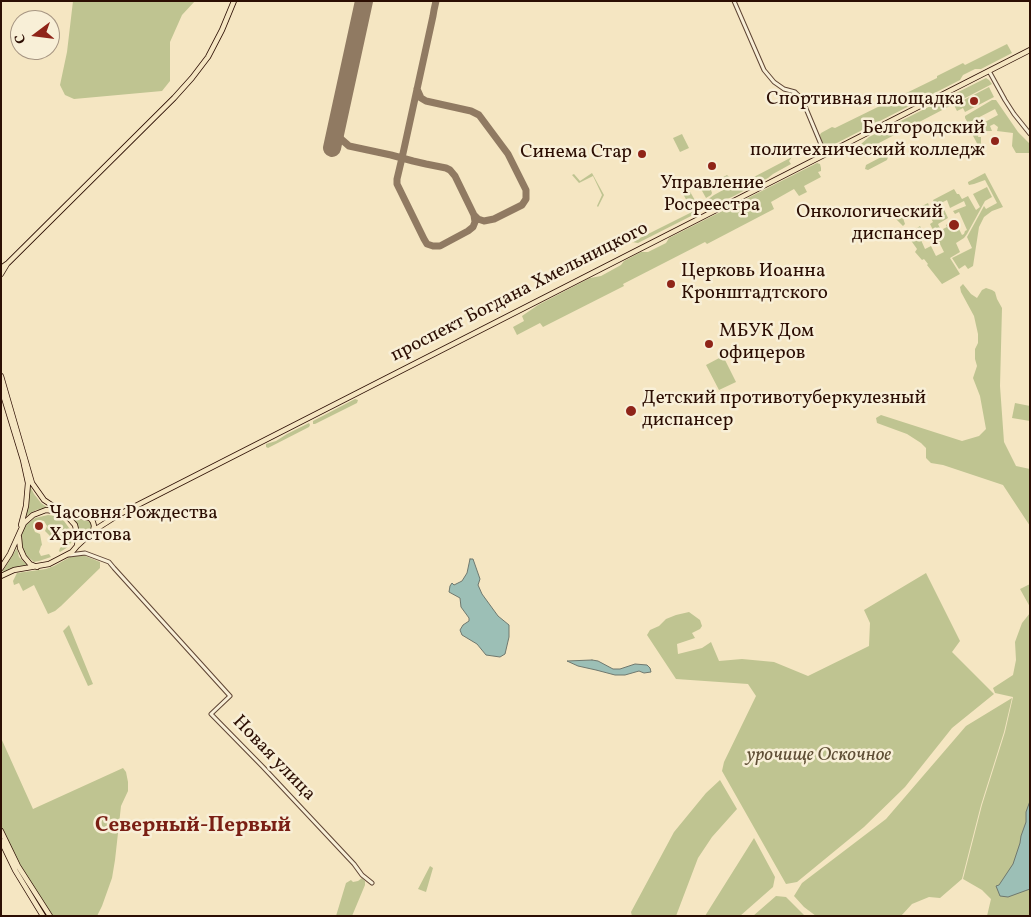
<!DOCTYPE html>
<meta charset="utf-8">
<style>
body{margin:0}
#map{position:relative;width:1031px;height:917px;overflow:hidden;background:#f5e6c2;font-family:Vollkorn,serif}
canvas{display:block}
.frame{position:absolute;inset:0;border:2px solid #2c0e03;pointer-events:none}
.north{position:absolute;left:10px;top:10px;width:50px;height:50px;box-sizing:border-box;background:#f8efd7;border:1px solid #a69582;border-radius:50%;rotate:255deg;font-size:14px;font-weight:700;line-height:20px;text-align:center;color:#2c0e03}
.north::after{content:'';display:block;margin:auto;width:18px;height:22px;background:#8f2418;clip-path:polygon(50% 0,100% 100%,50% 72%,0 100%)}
</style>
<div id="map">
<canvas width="1031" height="917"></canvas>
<div class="frame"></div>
<div class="north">С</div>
</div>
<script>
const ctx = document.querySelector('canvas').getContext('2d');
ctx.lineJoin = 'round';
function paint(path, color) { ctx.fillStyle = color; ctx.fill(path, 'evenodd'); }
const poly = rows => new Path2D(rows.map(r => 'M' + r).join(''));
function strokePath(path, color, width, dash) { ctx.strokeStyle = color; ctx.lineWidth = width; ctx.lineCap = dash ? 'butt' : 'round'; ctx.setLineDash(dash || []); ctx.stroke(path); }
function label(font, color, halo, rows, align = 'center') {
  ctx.font = font + ' Vollkorn,serif'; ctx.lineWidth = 5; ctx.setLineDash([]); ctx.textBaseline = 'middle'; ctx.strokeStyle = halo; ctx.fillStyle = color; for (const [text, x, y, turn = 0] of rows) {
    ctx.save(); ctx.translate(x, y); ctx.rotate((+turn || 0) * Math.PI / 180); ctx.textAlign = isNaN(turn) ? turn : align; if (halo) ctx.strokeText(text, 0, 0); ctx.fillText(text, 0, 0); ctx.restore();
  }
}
const green = poly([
 [73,1,195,1,182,15,170,42,170,81,162,91,74,99,65,95,60,85,67,52],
 [1007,44,1012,53,981,69,975,69,963,75,960,80,831,146,825,146,821,141,820,135,821,133,832,127,835,128,937,78,937,76,963,63,965,65],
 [986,78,989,80,992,84,856,155,853,151,862,146,861,144,869,137],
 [989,87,994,97,965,112,963,108,957,111,954,105],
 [992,100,996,100,1018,132,1030,144,1030,153,1016,153,1012,146,1013,133,997,131,998,127,994,124,990,126,992,131,979,131,978,137,981,137,981,150,980,149,970,130,998,115,995,109,968,123,965,118,965,116],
 [682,134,689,148,680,152,673,138],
 [885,155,888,157,887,160,868,170,865,169,866,165],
 [792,157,789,161,791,164,773,174,768,178,732,197,712,205,709,204,707,200,714,195,747,177,752,178],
 [817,163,820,164,821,168,821,171,818,172,821,177,804,186,807,192,799,196,794,189,771,202,774,209,707,244,705,242,623,284,624,286,543,327,540,323,517,335,513,327,524,321,522,316,538,305,590,278,601,276,621,265,624,261,641,252,648,252,666,243,669,238],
 [592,173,604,195,598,207,597,206,602,195,593,176,579,183,572,175,574,174,580,181],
 [985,173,1003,207,992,211,984,217,979,227,973,266,968,269,965,265,959,269,952,258,972,248,967,237,984,206,986,209,997,203,985,180,974,184,969,185,968,183,968,182],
 [727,175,729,177,710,187,712,193,711,195,706,198,701,189],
 [686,187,688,188,697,204,691,207,690,207,681,190],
 [987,187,992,197,985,201,967,234,964,238,956,243,960,252,950,258,960,274,942,284,927,265,928,264,924,259,922,260,915,252,917,249,910,239,915,236,913,232,914,230,920,226,926,237,921,240,925,249,931,246,936,256,944,252,939,242,935,244,931,236,935,234,930,224,933,222,925,207,903,218,905,224,903,226,896,219,928,203,931,211,937,208,933,200,954,189,957,194,959,194,962,199,968,196,976,210,980,207,973,194],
 [947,200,950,208,964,201,966,206,953,211,955,214,959,212,967,230,965,231,964,234,962,235,958,227,952,229,949,223,946,225,947,227,941,230,938,224,948,218,941,203],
 [698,209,697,213,638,243,632,242],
 [963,284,971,294,977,298,982,290,986,288,992,290,995,292,997,299,1002,308,1000,386,1004,442,1016,466,1030,469,1030,526,1003,485,943,465,931,463,926,458,926,448,921,443,907,434,877,423,876,418,881,415,962,441,979,436,986,429,980,396,973,378,977,366,975,359,975,349,978,343,978,334,974,316,961,292,960,287],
 [723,356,736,382,719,390,706,365],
 [355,399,358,400,357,403,315,424,313,424,313,421],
 [1015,403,1030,406,1030,421,1012,418],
 [309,423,310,425,309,427,268,448,266,447,266,444,276,441,287,434],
 [29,484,34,494,41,503,48,508,36,510,25,517],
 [48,515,56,516,64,521,72,532,73,540,68,547,60,552,59,551,60,548,63,546,61,541,53,539,45,531,47,526,44,521,39,520,34,522,33,527,35,532,40,534,42,545,41,546,39,552,41,556,49,554,51,557,39,561,34,562,27,556,23,549,21,539,22,531,26,525,35,518],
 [71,517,91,522,92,528,80,540,78,527],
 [17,548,19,557,27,565,1,574],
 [79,555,83,555,100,562,100,568,61,606,55,611,48,614,34,585,23,591,19,583,14,585,13,581,17,573,46,569,54,566,72,556],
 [926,573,960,641,952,652,994,694,952,728,905,787,864,827,797,882,786,884,722,771,724,762,756,696,748,684,676,679,647,635,650,630,659,626,666,619,676,615,689,612,700,620,702,626,700,629,692,633,695,638,677,644,678,654,702,648,711,642,719,661,742,659,774,662,808,676,869,646,870,623,864,610],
 [1030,584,1030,607,1020,589],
 [1030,613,1030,916,987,916,991,899,982,890,963,879,982,805,1005,732,1013,697,995,693,993,688,1013,675,1016,660,1015,642,1022,623],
 [69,625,93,684,88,686,63,631],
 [1012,698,1004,732,981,805,962,879,940,898,929,897,912,904,901,916,816,916,804,907,794,896,802,883,886,819,966,726],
 [1,738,33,809,123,768,126,772,128,782,128,791,121,806,115,860,112,878,102,906,97,916,53,916,18,863,1,828],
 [720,780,737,809,712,837,698,858,676,916,632,916,631,912,674,832,706,793],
 [754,838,775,877,773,887,740,916,705,916],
 [430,866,433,868,426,892,418,889],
 [362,878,365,881,365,885,352,916,336,916,346,883,351,880,353,882,358,881],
 [776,896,786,897,805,916,753,916]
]);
const water = poly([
 [470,559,473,559,480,579,478,585,482,594,498,616,509,625,509,637,505,654,500,657,486,655,477,644,462,635,460,630,463,625,469,621,469,618,461,607,460,598,449,592,450,586,452,583,454,585,462,581,467,573,470,559],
 [592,660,598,661,613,669,620,669,635,664,647,665,650,668,651,672,644,673,639,671,625,675,615,675,596,670,578,666,567,661,592,660],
 [1030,801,1030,889,1008,897,1000,896,996,886,999,885,1013,864,1020,843,1021,836,1026,822,1026,812,1030,801]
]);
const taxiway = poly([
 [417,89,421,98,426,101,471,111,479,115,508,154,526,190,526,199,522,205,494,219,484,221,478,219,474,215],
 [337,125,338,133,341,139,349,146,391,155,413,161,426,164,446,168,450,170,455,176,474,215,475,222,473,227,468,231,440,246,433,246,427,244,424,239,397,184,397,179,402,158,433,16,434,10,436,1]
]);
const runway = poly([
 [332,148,364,1]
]);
const minor = poly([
 [734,1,764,70,774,82,784,89,795,92,802,99,825,154],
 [989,71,1005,100,1014,114,1030,134],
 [69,555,85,553,109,562,114,568,230,696,211,714,263,767,354,864,362,875,372,883]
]);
const major = poly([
 [1,268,8,263,174,98,192,78,208,57,222,30,234,1],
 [1,274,7,264],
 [1,376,32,483,44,500,59,510],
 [1,388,23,460,28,483,26,506,21,525],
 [66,513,90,518,115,515],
 [90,518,93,522,94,526,93,531],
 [19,537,20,548,24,557,30,564,37,567],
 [77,546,93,531,118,515,1030,50],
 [1,568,10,554,24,523,33,515,46,510,62,512,67,516,75,525,78,538,77,546,72,552,49,564,14,570,1,576],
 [1,831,18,866,50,916],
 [1,841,15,870,43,916]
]);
const markers = [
 [974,101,5,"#8f2418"],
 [995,141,5,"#8f2418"],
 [642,154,5,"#8f2418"],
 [712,166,5,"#8f2418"],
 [954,225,6,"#8f2418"],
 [671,284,5,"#8f2418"],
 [709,344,5,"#8f2418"],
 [631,411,6,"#8f2418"],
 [39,526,5,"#8f2418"]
];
const poiNames = [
 ["Спортивная площадка",964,101],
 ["Белгородский",985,130],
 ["политехнический колледж",985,152],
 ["Синема Стар",632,154],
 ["Управление",712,185,"center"],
 ["Росреестра",712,207,"center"],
 ["Онкологический",943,214],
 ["диспансер",943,236],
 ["Церковь Иоанна",681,273,"left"],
 ["Кронштадтского",681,295,"left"],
 ["МБУК Дом",719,333,"left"],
 ["офицеров",719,355,"left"],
 ["Детский противотуберкулезный",642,400,"left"],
 ["диспансер",642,422,"left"],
 ["Часовня Рождества",49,515,"left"],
 ["Христова",49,537,"left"]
];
const streetNames = [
 ["проспект Богдана Хмельницкого",520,293,-27],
 ["Новая улица",273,759,46]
];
const parkNames = [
 ["урочище Оскочное",819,757]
];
const quarterNames = [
 ["Северный-Первый",193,827]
];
paint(green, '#bfc491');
paint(water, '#9cbfb6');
strokePath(water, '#6f786e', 1);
strokePath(taxiway, '#907a62', 7);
strokePath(runway, '#907a62', 18);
strokePath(minor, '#5e4433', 5);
strokePath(major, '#2c0e03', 6);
strokePath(minor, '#f8efd7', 3);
strokePath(major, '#f5e6c2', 4.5);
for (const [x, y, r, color] of markers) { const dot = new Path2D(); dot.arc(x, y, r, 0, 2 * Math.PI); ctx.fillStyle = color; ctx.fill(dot); strokePath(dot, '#f8efd7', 2); }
label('19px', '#2c0e03', '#f8efd7', poiNames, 'right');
label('19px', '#2c0e03', '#f8efd7', streetNames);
label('italic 19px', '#5f4e35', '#f8efd7', parkNames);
label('bold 21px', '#7a1f14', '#f8efd7', quarterNames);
</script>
